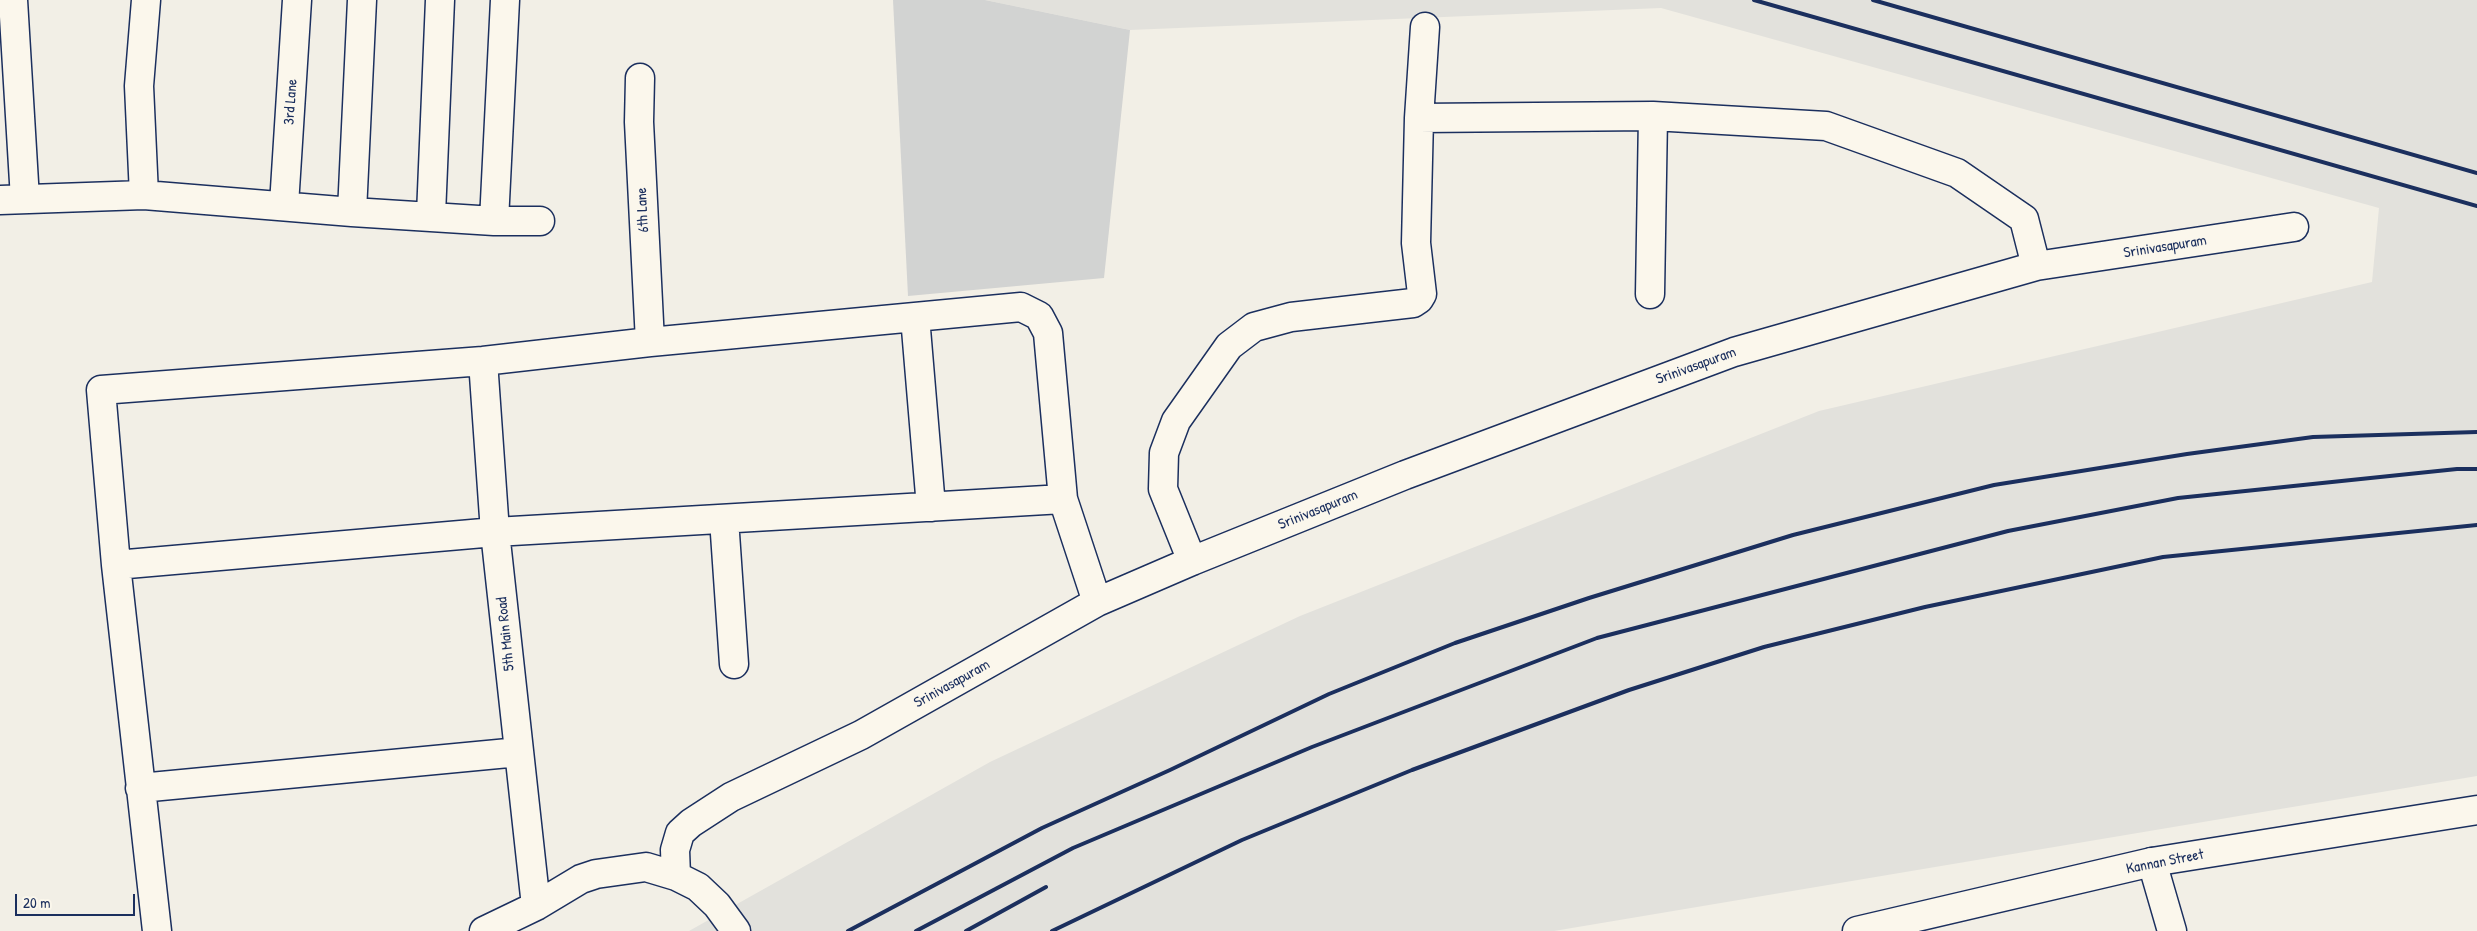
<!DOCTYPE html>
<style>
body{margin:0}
#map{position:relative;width:2477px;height:931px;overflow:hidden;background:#f2efe6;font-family:"Patrick Hand",sans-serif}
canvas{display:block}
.scale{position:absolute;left:15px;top:894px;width:120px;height:22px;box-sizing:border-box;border:2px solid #1b2f5e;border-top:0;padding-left:6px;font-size:15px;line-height:18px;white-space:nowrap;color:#1b2f5e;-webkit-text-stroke:4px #fbf7ec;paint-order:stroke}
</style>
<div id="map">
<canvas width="2477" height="931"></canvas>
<div class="scale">20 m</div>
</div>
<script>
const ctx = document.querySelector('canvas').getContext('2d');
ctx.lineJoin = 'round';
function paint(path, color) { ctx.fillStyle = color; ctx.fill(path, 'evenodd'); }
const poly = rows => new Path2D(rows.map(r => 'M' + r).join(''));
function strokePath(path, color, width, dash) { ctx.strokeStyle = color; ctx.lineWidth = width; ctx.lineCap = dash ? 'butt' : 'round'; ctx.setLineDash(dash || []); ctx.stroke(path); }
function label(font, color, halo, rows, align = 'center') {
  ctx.font = font + ' "Patrick Hand",sans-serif'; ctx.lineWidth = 4.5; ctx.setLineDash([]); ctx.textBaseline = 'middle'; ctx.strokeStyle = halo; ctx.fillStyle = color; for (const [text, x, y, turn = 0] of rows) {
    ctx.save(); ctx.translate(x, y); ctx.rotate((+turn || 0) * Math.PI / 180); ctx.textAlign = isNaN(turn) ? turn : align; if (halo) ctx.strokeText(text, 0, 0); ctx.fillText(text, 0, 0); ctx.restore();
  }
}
const built = poly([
 [985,0,2477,0,2477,776,1554,931,689,931,990,762,1300,616,1819,411,2372,282,2379,208,1661,8,1130,30]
]);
const green = poly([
 [893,0,985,0,1130,30,1104,278,908,296]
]);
const street = poly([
 [13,0,25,199],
 [640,78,639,122,650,342],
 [1419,118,1653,116,1826,126,1957,173,2024,219,2036,266],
 [144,195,139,86,146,0],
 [0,200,144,195,352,212,494,221,540,221],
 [284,205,297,0],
 [352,212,362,0],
 [431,215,440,0],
 [494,221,505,0],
 [1650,294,1653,116],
 [915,317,931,507],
 [483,361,495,532,536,906],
 [724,519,734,664],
 [1192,561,1163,489,1164,453,1176,421,1229,346,1254,327,1291,317,1413,303,1419,299,1422,294,1416,243,1419,118,1425,27],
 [116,565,495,532,1063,499],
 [140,788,519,752],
 [2152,862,2172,931],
 [676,876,675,850,680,833,691,823,731,797,861,735,1097,602,1192,561,1405,475,1734,352,2036,266,2294,227],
 [157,931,116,565,101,390,483,361,650,342,1021,307,1039,316,1048,333,1063,499,1097,602],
 [484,931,536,906,581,879,596,874,646,867,676,876,698,887,717,905,736,931]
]);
const secondary = poly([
 [1857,931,2152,862,2477,810]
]);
const rail = poly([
 [1754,0,2477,206],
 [1873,0,2477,173],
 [848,931,1042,828,1170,770,1329,694,1455,643,1589,598,1793,535,1994,485,2187,454,2313,437,2477,432],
 [916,931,1073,848,1312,747,1597,638,2008,531,2178,498,2457,469,2477,469],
 [966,931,1046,887],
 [1052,931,1242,840,1412,770,1629,690,1764,647,1925,607,2163,557,2477,525]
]);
const streetNames = [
 ["3rd Lane",291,102,-86],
 ["6th Lane",643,210,-93],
 ["Srinivasapuram",2165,247,-9],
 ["Srinivasapuram",1696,366,-20],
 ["Srinivasapuram",1318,510,-22],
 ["5th Main Road",506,634,-96],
 ["Srinivasapuram",952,684,-29],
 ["Kannan Street",2165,862,-11]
];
paint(built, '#e2e1dc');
paint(green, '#d2d3d2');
strokePath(street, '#1b2f5e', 31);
strokePath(secondary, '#1b2f5e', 31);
strokePath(street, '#fbf7ec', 28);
strokePath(secondary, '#fbf7ec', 28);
strokePath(rail, '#1b2f5e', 4);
label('15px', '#1b2f5e', '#fbf7ec', streetNames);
</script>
